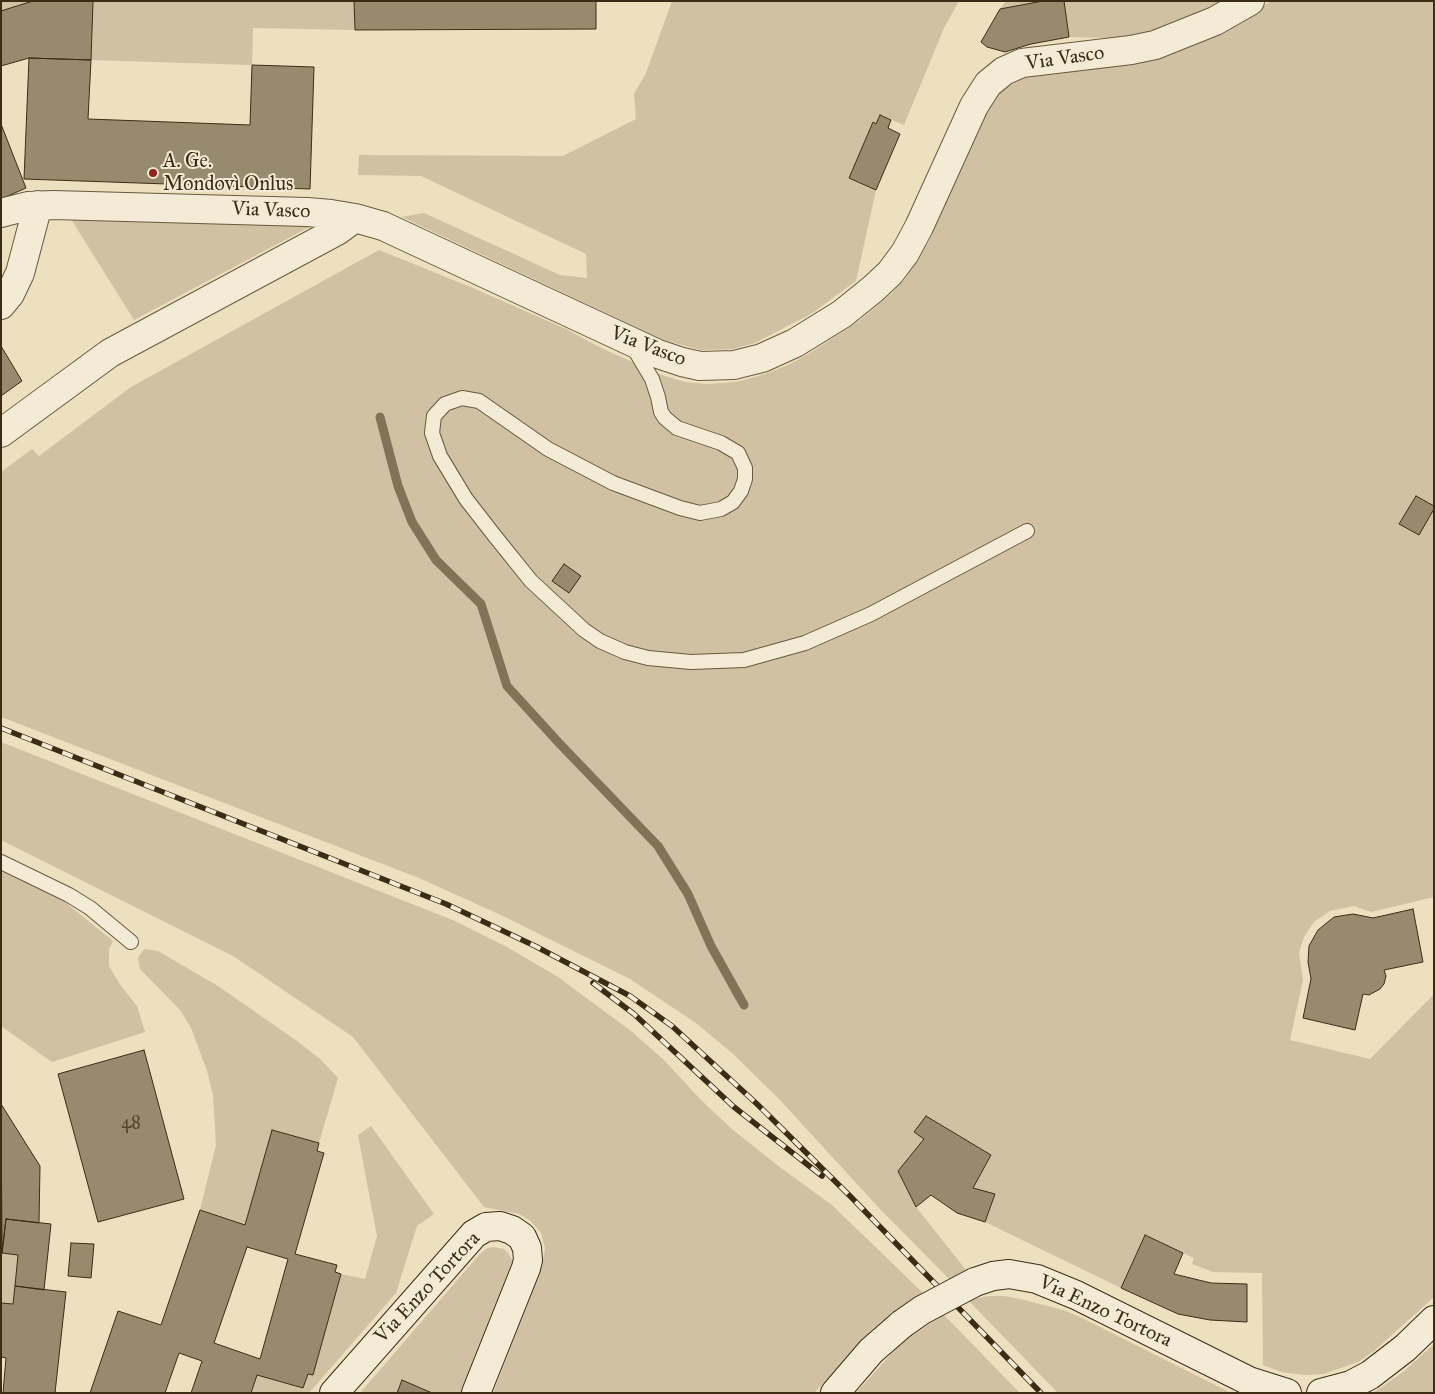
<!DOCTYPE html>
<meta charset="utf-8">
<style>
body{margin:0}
#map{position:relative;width:1435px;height:1394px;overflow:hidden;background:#ede0be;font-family:"IM FELL Great Primer",serif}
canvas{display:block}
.frame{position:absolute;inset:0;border:2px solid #3c2c15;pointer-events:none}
</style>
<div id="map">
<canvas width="1435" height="1394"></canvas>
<div class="frame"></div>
</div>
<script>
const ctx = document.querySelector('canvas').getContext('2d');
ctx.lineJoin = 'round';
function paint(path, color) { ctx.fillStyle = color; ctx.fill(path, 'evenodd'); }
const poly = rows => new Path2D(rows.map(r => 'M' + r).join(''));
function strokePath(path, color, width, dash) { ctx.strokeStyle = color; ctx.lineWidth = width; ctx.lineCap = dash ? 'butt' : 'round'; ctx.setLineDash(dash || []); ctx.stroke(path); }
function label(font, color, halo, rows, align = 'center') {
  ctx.font = font + ' "IM FELL Great Primer",serif'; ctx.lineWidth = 4; ctx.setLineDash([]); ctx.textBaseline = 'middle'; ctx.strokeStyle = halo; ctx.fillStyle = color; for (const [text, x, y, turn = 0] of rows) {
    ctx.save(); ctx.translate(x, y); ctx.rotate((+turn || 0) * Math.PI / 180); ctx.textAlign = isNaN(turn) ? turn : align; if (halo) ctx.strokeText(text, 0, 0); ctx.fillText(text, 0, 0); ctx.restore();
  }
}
const green = poly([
 [1,1,33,1,1,11],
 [93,1,354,1,355,30,253,28,252,65,91,60],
 [672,1,959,1,944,28,904,125,880,115,876,124,873,123,849,178,876,190,856,281,811,314,755,343,732,349,701,350,663,340,402,217,424,213,560,275,587,278,586,254,421,176,358,175,359,155,563,156,636,119,634,94,646,73],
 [1006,1,1043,1,1000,9],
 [1064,1,1227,1,1156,31,1132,36,1110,38,1069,37],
 [1271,1,1434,1,1434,897,1371,912,1354,906,1330,911,1314,922,1304,937,1299,953,1303,980,1290,1040,1370,1059,1434,994,1434,1297,1374,1351,1358,1362,1324,1374,1304,1375,1281,1372,1263,1365,1262,1273,1213,1272,1192,1264,1194,1258,1145,1235,1121,1288,985,1222,995,1194,973,1188,991,1155,927,1116,915,1132,924,1139,898,1171,916,1207,966,1270,949,1279,880,1209,779,1099,732,1053,696,1023,630,979,503,916,419,878,1,717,1,472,32,449,39,456,131,387,379,250,473,288,566,329,603,349,662,375,685,382,706,384,736,382,765,374,788,365,808,354,859,321,890,295,905,279,929,241,983,116,994,98,1004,89,1027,77,1132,63,1244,18],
 [69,216,317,223,134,320],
 [1,742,455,921,507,947,558,977,631,1031,664,1060,701,1100,733,1130,781,1168,832,1205,923,1293,874,1328,814,1393,493,1393,542,1266,545,1248,541,1233,531,1221,519,1214,484,1207,353,1037,233,956,1,840],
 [1,871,65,902,113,941,109,949,109,966,121,986,137,1006,145,1032,52,1062,1,1026],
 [144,949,158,951,218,986,297,1041,320,1059,338,1078,319,1143,272,1130,245,1225,200,1210,216,1145,213,1095,207,1071,192,1030,181,1011,140,969,138,958],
 [371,1126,434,1214,417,1226,396,1293,309,1393,251,1393,257,1375,303,1388,308,1374,313,1375,341,1274,365,1279,377,1236,358,1135],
 [492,1247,504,1249,508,1253,512,1260,512,1267,461,1393,360,1393,479,1255,486,1249],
 [1,1253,18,1255,13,1304,1,1303],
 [989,1296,1004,1296,1020,1299,1063,1310,1082,1318,1231,1393,1058,1393,968,1300],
 [943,1314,1020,1393,856,1393,901,1343],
 [1434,1344,1434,1393,1373,1393,1403,1372]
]);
const stream = poly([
 [380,417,398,486,412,522,436,560,481,604,507,686,559,743,658,846,688,894,711,946,744,1005]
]);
const building = poly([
 [33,1,93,1,91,60,29,58,1,66,1,11,33,1],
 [354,1,596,1,596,29,355,30,354,1],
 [1043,1,1064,1,1069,37,1031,44,1005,52,987,47,981,42,1000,9,1043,1],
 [29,58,91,60,88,119,250,125,252,65,314,67,310,189,24,179,29,58],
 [880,115,891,120,888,128,900,134,876,190,849,178,873,122,876,124,880,115],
 [1,124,26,188,1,199,1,124],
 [1,346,22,381,1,396,1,346],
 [1416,496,1434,506,1434,509,1419,535,1399,524,1416,496],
 [564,564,581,576,569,593,552,581,564,564],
 [1413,909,1423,962,1384,970,1386,976,1384,984,1380,989,1369,995,1363,994,1355,1030,1303,1018,1311,979,1308,962,1309,946,1318,930,1334,917,1353,914,1373,918,1413,909],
 [144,1050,184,1199,98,1222,58,1074,144,1050],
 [1,1104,40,1166,39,1223,6,1219,2,1253,1,1104],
 [926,1116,991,1155,973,1188,995,1194,985,1222,957,1213,931,1195,916,1207,898,1171,924,1139,914,1132,926,1116],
 [272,1130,319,1143,317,1151,324,1153,295,1254,337,1265,335,1272,341,1274,313,1375,308,1374,303,1388,257,1375,251,1393,191,1393,202,1361,179,1353,165,1393,90,1393,118,1311,161,1325,200,1210,245,1225,272,1130],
 [247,1247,288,1259,260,1359,214,1343,247,1247],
 [6,1219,51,1224,44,1290,15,1286,18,1255,2,1253,6,1219],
 [1145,1235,1183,1253,1174,1274,1211,1283,1247,1284,1247,1322,1210,1320,1178,1314,1121,1288,1145,1235],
 [71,1243,94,1244,91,1278,68,1276,71,1243],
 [15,1286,66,1292,55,1393,3,1393,6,1358,1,1357,1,1303,13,1304,15,1286],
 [402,1380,432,1393,397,1393,402,1380]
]);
const lane = poly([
 [633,347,652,379,658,397,661,412,665,418,677,428,721,443,738,453,745,468,745,479,741,491,733,502,721,509,700,513,680,508,613,483,548,449,479,401,462,398,445,404,434,416,432,433,440,456,466,499,494,535,531,581,584,630,600,641,625,652,648,658,691,662,744,660,805,643,871,614,1027,531],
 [1,862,69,895,90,908,131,942]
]);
const street = poly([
 [1,213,28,206,53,205,307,212,331,214,355,218,383,226,398,233,658,354,682,362,700,366,734,365,762,358,795,343,842,314,873,289,890,273,905,253,919,227,974,106,988,84,1004,71,1022,63,1131,50,1155,45,1215,21,1250,1],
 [1,305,10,294,20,273,38,205],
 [1,433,110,353,337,231,355,218]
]);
const secondary = poly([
 [975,1282,993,1276,1009,1274,1037,1279,1076,1295,1249,1381,1287,1393],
 [334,1393,474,1234,486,1227,500,1226,512,1230,522,1237,527,1248,528,1260,526,1268,476,1393],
 [835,1393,871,1351,902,1324],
 [1321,1393,1351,1385,1370,1375,1405,1348,1434,1320]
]);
const rail = poly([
 [1,728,446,904,535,946,630,996,672,1026,757,1104,852,1198,1041,1393],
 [593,983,634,1014,734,1107,822,1176]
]);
const secondaryBridge = poly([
 [902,1324,922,1310,975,1282]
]);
const markers = [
 [153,173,5,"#8f2418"]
];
const numberNames = [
 ["48",131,1124]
];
const streetNames = [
 ["Via Vasco",1065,59,-8],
 ["Via Vasco",271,211,2],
 ["Via Vasco",648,347,21],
 ["Via Enzo Tortora",428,1288,-47],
 ["Via Enzo Tortora",1105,1312,25]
];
const poiNames = [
 ["A. Ge.",163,162],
 ["Mondovì Onlus",163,185]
];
paint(green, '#cfc1a1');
strokePath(stream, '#827358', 9);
paint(building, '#988a6d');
strokePath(building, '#3c2c15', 1);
strokePath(lane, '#68593f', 16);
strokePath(street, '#68593f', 30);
strokePath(secondary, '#3c2c15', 30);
strokePath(lane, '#f3ebd5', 14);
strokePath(street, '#f3ebd5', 28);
strokePath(secondary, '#f3ebd5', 28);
strokePath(rail, '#3c2c15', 5.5);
strokePath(rail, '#f3ebd5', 4, [11]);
strokePath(secondaryBridge, '#3c2c15', 30, []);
strokePath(secondaryBridge, '#f3ebd5', 28);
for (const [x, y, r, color] of markers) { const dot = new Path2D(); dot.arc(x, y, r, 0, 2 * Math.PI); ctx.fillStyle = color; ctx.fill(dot); strokePath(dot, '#f3ebd5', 2); }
label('18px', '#53442b', null, numberNames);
label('20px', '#3c2c15', '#f3ebd5', streetNames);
label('20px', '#3c2c15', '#f3ebd5', poiNames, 'left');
</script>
